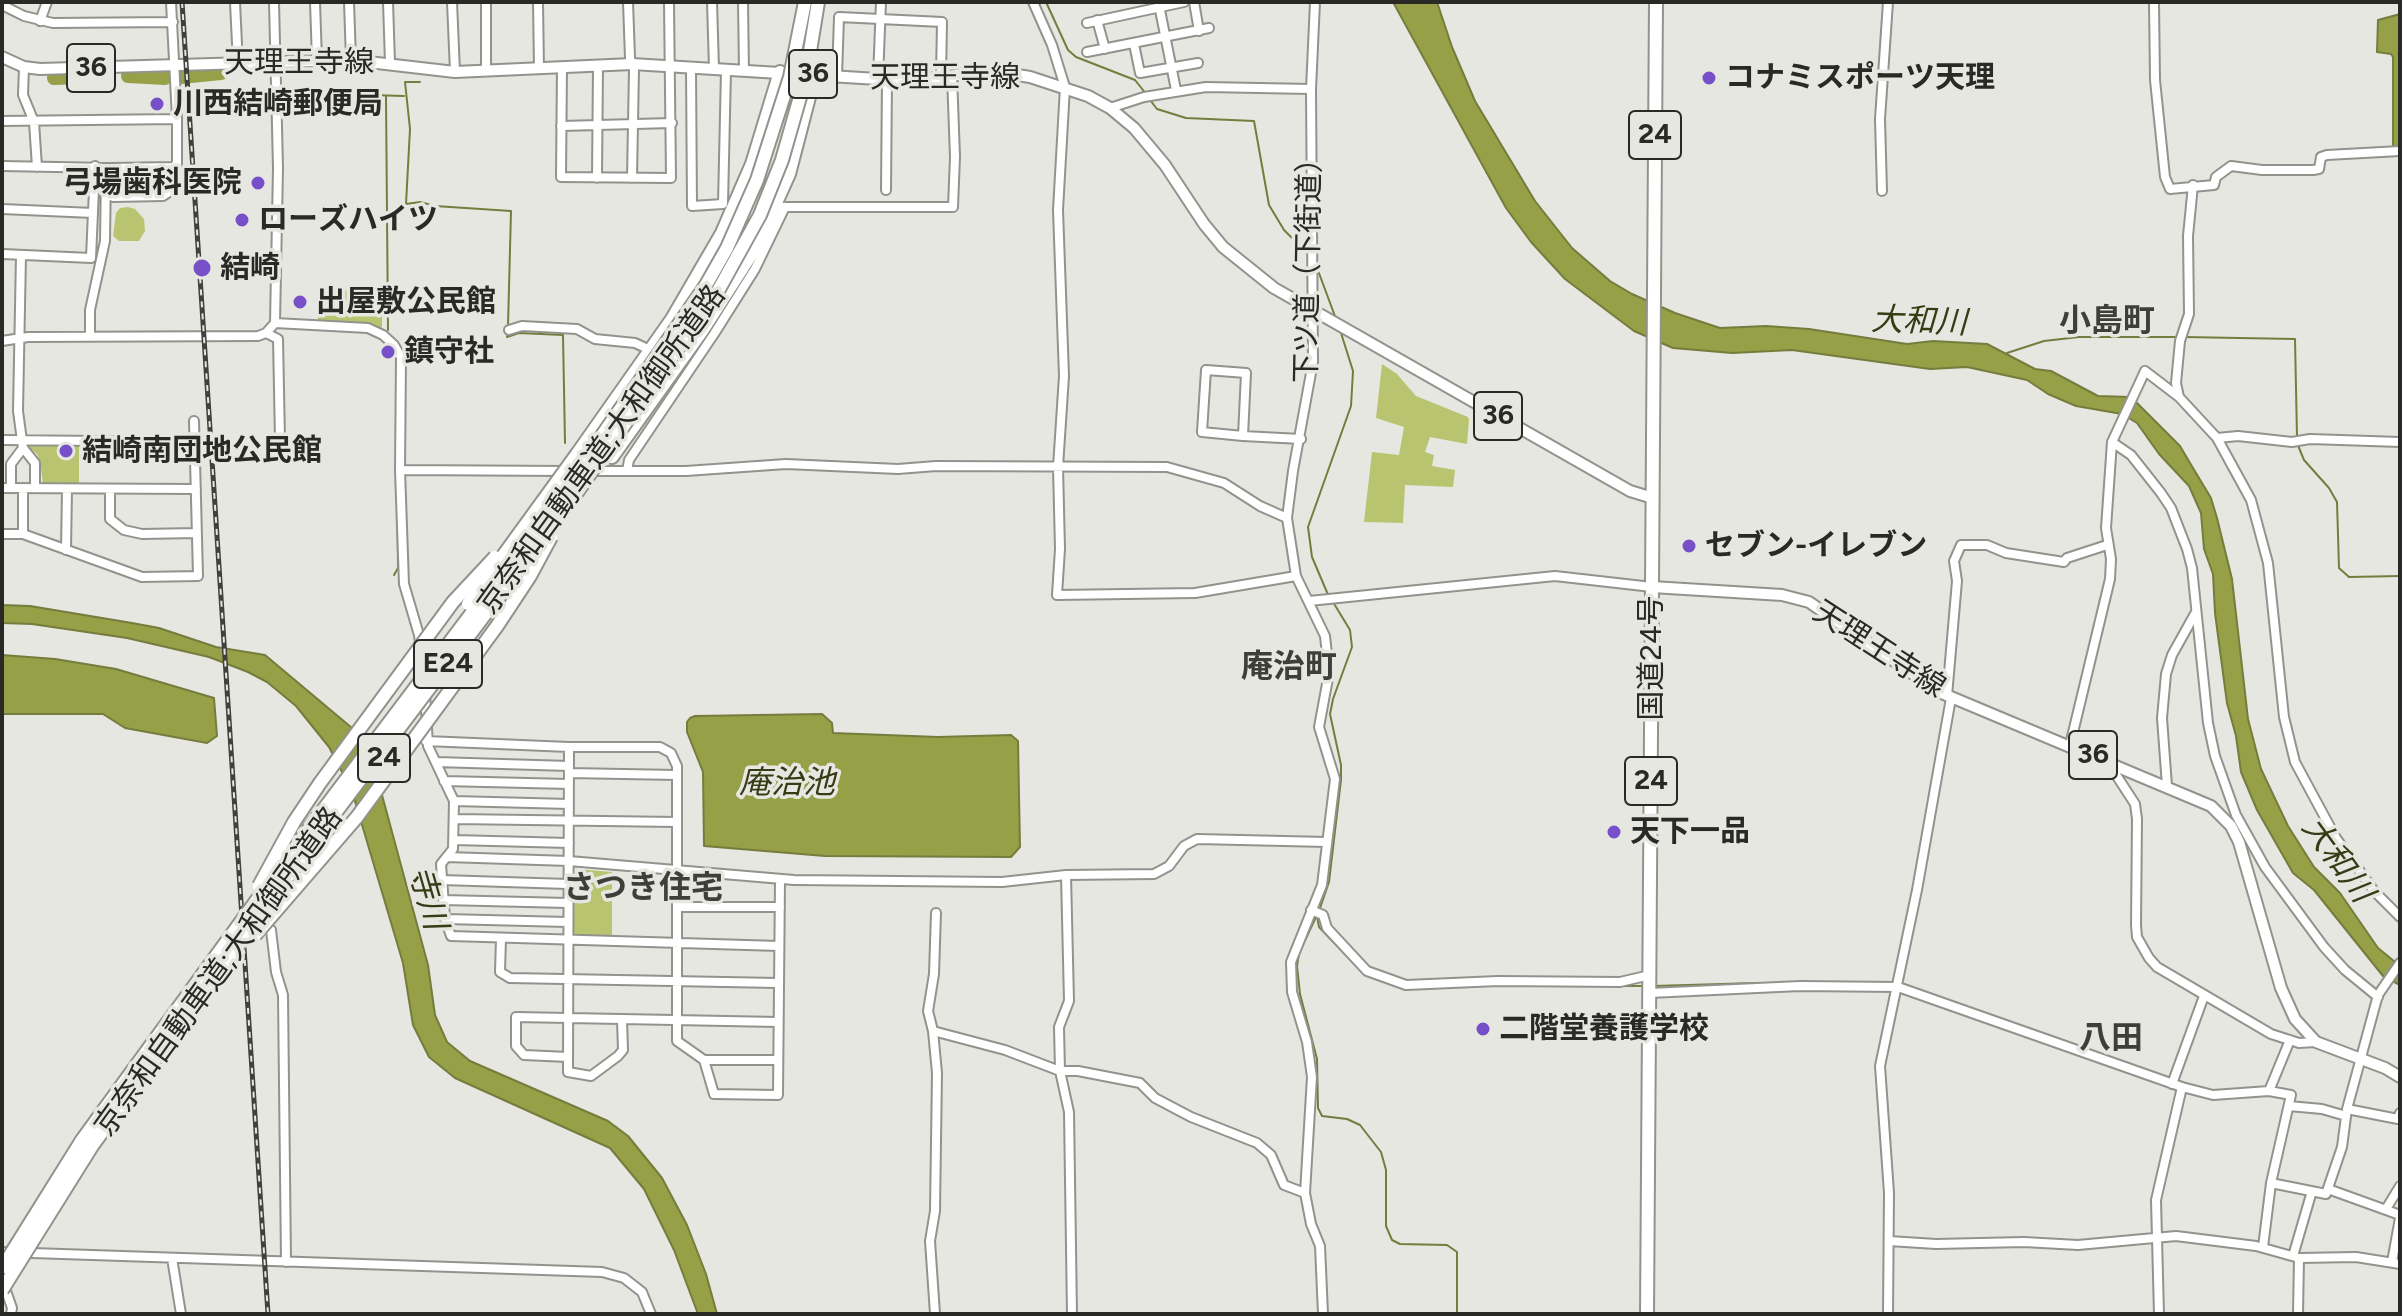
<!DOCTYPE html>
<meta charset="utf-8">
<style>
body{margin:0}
#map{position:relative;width:2402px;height:1316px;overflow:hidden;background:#e6e7e0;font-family:Figtree,sans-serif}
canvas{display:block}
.frame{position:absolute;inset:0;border:4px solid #292926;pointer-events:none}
</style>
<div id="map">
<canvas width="2402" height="1316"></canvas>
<div class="frame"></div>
</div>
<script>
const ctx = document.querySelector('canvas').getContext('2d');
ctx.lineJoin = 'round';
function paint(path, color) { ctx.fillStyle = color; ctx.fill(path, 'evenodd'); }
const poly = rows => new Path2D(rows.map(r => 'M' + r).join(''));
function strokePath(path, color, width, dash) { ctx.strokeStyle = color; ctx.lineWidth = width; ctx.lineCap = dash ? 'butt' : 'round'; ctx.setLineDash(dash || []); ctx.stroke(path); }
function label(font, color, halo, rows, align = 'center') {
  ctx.font = font + ' Figtree,"Noto Sans JP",sans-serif'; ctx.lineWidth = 7; ctx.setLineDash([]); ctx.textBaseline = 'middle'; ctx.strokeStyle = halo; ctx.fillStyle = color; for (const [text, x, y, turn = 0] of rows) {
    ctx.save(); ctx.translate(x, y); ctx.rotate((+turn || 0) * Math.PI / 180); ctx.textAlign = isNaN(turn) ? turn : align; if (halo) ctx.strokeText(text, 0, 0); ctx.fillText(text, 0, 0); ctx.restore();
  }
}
const green = poly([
 [128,207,135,209,144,219,145,231,139,241,119,241,113,236,116,213,120,208],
 [319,290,382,292,382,331,369,324,318,321],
 [1382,364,1397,374,1416,396,1468,417,1469,420,1467,444,1430,437,1425,452,1434,455,1432,466,1455,470,1453,487,1405,485,1403,523,1364,522,1372,452,1399,455,1404,427,1376,418],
 [29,444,79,444,79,485,43,484,40,461,37,454,29,448],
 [576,869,612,872,612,939,576,938,573,935]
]);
const water = poly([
 [1393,2,1437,2,1452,47,1475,101,1535,201,1572,248,1610,281,1632,294,1675,313,1720,328,1766,326,1809,329,1907,344,1933,341,1987,344,2035,369,2051,371,2098,396,2131,397,2180,446,2190,463,2211,498,2217,518,2232,579,2248,719,2261,769,2288,826,2314,867,2340,893,2378,948,2400,966,2400,985,2383,976,2314,890,2293,873,2257,810,2241,772,2236,736,2227,703,2215,613,2213,574,2204,549,2201,513,2189,486,2159,454,2137,423,2122,414,2076,406,2048,394,2027,380,1967,367,1930,369,1792,350,1732,353,1673,348,1634,331,1565,279,1531,242,1506,208,1393,2],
 [2400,14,2400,148,2393,148,2393,57,2391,54,2377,52,2378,20,2400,14],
 [2,605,30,606,132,623,159,628,216,647,265,655,352,728,382,795,428,965,435,1015,447,1042,470,1061,608,1121,628,1136,662,1178,687,1225,706,1274,717,1314,698,1314,674,1250,644,1189,610,1148,455,1078,429,1057,413,1025,403,963,352,791,329,747,296,706,267,682,248,672,209,657,127,638,32,624,2,623,2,605],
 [2,655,55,659,116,669,214,698,217,736,207,743,125,728,103,714,2,714,2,655],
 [822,714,832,723,833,733,938,737,1011,735,1018,741,1020,847,1011,857,825,856,704,846,703,772,687,732,687,722,690,718,695,716,822,714]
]);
const stream = poly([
 [1046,2,1068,50,1076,57,1135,80,1147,95],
 [420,82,405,82,410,129,406,204,420,202,435,206,511,211,508,326],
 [371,95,404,96],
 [386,96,388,330],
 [1150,100,1157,109,1186,118,1254,121,1269,205,1284,230,1308,254],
 [1316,265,1336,319],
 [508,333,507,337,519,333,563,335,565,443],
 [2184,337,2295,339,2297,437],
 [2007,353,2044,341,2079,337,2178,337],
 [2297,443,2304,460,2329,488,2337,502,2339,568,2349,577,2400,576],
 [394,575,398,568,396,357],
 [1329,597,1312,557,1308,527,1351,406,1353,371,1341,333],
 [1319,911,1329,882,1341,780,1341,765,1330,714,1333,699,1352,647,1350,630,1333,602],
 [1317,916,1319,927,1362,972,1403,988],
 [1316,917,1299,953,1297,966,1300,994,1317,1059,1318,1108,1322,1116,1347,1119,1360,1125,1381,1152,1386,1170,1386,1226,1392,1240,1400,1244,1447,1245,1457,1252,1457,1314],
 [1485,985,1643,986],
 [1653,986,1756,983]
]);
const river = poly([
 [128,76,165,78],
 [181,77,221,73],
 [54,78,108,76]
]);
const minor = poly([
 [235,2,238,65],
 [315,2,317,61],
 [349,2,351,60],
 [388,2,390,63],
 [452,2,455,72],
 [538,2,539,69],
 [628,2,630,58,634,69,632,178],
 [712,2,714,69],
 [743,2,744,71],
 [1033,2,1052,45,1065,87,1058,210,1064,376,1058,467,1060,549,1057,595,1195,593,1296,576],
 [1194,2,1199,31],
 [1315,2,1311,89,1313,362,1293,471,1287,518,1296,576,1325,636,1329,673,1319,727,1335,779,1322,885,1291,962,1292,992,1307,1042,1312,1077,1305,1193,1311,1224,1320,1246,1323,1314],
 [2154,2,2155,80,2165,177,2170,189,2214,185,2216,177,2231,166,2262,170,2313,170,2319,169,2321,157,2327,155,2400,151],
 [2,5,24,16,53,23,173,22],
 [1159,5,1176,90],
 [1097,20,1105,49],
 [40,21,47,2],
 [1087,23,1184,2],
 [1134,44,1140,73,1198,63],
 [1087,52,1209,28],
 [24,67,23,95,34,122,37,167],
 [562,67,561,177,671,178,669,2],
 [691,68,692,206,723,204,726,70],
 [486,71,486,2],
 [837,76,839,17,942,22,941,77],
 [878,79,881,2],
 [1110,108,1144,97,1206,87,1311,89],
 [2,121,177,119],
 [561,126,672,123],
 [2,166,110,168],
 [597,178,598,66],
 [886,190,887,80],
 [1882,191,1880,119,1888,2],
 [105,193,113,197,163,196,172,190,177,179,177,119,171,2],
 [782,207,953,207,955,157,952,75],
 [2,209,93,213],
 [2,254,91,258,95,166],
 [21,255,18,411,23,448],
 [275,323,368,328,383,335,394,345,401,357,400,470,404,584,419,635,424,675],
 [509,330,522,326,577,329,595,339,635,343,650,350],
 [266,333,278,339,280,440],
 [90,336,90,310,105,241,106,172,110,168,174,167,177,163],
 [2,341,28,337,258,336,266,333,275,323,278,168,274,2],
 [2145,371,2179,397,2217,438,2251,500,2268,563,2284,717,2295,762,2336,838,2374,891,2400,917],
 [2179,397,2176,383,2180,341,2189,314,2188,236,2193,185],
 [1243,436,1246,373,1206,370,1202,432,1243,436,1301,439],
 [2217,438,2238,436,2292,442,2310,439,2400,442],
 [2,440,196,442],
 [2112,442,2131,455,2161,493,2171,508,2187,549,2192,568,2208,723,2215,756,2236,815,2265,867,2324,947,2345,970,2378,997],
 [400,470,567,471],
 [589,471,686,471,786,464,898,469,936,466,1167,467,1224,483,1260,506,1287,518],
 [627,471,629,460,714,334,755,269,785,207],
 [2,488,196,489],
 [11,488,11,464,23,448,35,463,35,488],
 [110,489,110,519,124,530,142,534,197,533],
 [2,534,23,534,142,577,198,576,194,421],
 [23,534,23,488],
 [66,550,67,489],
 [1309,601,1555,576,1652,587],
 [425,692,428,746,454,801,453,849,441,864,445,919,451,936,779,946],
 [1947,696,1957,581,1954,561,1961,545,1987,545,2006,553,2064,562,2067,558,2107,545],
 [426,741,569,747,660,747,671,753,677,766,677,1041,704,1060,778,1060],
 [2070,745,2110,579,2111,559,2106,528,2112,442,2145,371],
 [569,747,568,1072,591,1076,618,1056,623,1050,622,1020],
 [436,762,569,766],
 [2109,764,2135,804,2137,819,2136,925,2137,937,2149,958,2157,967,2271,1034,2299,1043,2316,1042],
 [569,773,677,775],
 [444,781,569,784],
 [2167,786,2162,718,2166,674,2172,655,2196,612],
 [454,801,569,804],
 [454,819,677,822],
 [454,840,569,843],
 [447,857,569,861,794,880,1002,882,1066,875,1154,874,1169,866,1184,846,1197,839,1327,842],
 [1066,875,1069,1001,1059,1027,1060,1071,1069,1112,1072,1314],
 [442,880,568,884],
 [443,900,568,903],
 [677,907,780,907],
 [1311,910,1323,915,1327,928,1367,971,1406,985,1498,981,1620,982,1650,975],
 [445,919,568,922],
 [271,930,276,972,283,995,286,1262],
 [501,938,500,972,510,978,778,983],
 [1650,993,1800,986,1898,987,2182,1087,2213,1095,2269,1091,2291,1095,2271,1183,2263,1247],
 [933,1031,1005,1050,1060,1071,1078,1071,1140,1083,1155,1098,1191,1117,1257,1143,1271,1155,1284,1185,1305,1193],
 [568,1057,524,1055,516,1046,516,1017,778,1022],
 [704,1060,714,1094,778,1095,780,880],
 [2172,1084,2204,996],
 [2269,1091,2290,1040],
 [2289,1106,2322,1109,2346,1116],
 [2347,1109,2398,1119,2400,1113],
 [2271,1183,2326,1194,2342,1147,2347,1109,2378,995,2400,963],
 [2328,1189,2400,1215],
 [2386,1209,2400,1186],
 [1889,1241,1936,1244,2024,1242,2078,1245,2176,1236,2256,1246,2299,1258,2356,1257,2400,1264],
 [2,1252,602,1272,624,1278,642,1292,651,1314],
 [2293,1256,2312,1191],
 [172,1258,181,1314],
 [2392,1262,2400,1218],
 [5,1288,12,1308,11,1314],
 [935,1314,930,1241,935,1211,937,1073,933,1031,928,1011,934,974,936,913],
 [1888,1314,1889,1193,1880,1066,1917,890,1951,698],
 [2159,1314,2156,1200,2182,1087],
 [2298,1314,2299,1258]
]);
const major = poly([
 [2,57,24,67,40,69,351,60,455,72,632,64,878,79,928,79,972,73,999,72,1030,77,1088,96,1110,108,1134,128,1165,165,1204,224,1223,247,1274,288,1630,491,1653,498],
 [1652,587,1782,595,1809,602,1939,692,2211,806,2231,826,2239,842,2281,988,2295,1019,2316,1042,2385,1068,2400,1077]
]);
const highway = poly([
 [577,454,672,319,722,233,752,164,780,72],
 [612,457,702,331,756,247,789,174,815,74],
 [1647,1314,1656,2]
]);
const rail = poly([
 [182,2,268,1314]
]);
const highwayBridge = poly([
 [468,604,577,454],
 [259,886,294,822,320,783,453,602,495,557],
 [255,935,357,817,497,626,530,576,551,537],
 [2,1268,82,1140,305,834,563,492,706,285,727,248,757,180,790,77,805,2],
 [2,1290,92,1146,314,841,573,498,718,291,760,215,782,160,806,76,818,2]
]);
const markers = [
 [1709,78,8,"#774fc8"],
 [157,104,8,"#774fc8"],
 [258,183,8,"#774fc8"],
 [242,220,8,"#774fc8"],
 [202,268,10,"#774fc8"],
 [300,302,8,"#774fc8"],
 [388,352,8,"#774fc8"],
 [66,451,8,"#774fc8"],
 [1689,546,8,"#774fc8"],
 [1614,832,8,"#774fc8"],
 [1483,1029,8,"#774fc8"]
];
const shields = [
 [91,68,48],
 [813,74,48],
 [1655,135,52],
 [1498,416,48],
 [448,664,68],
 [2093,755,48],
 [384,758,52],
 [1651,781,52]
];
const shieldNames = [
 ["36",91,68],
 ["36",813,74],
 ["24",1655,135],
 ["36",1498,416],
 ["E24",448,664],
 ["36",2093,755],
 ["24",384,758],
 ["24",1651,781]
];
const streetNames = [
 ["天理王寺線",299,63],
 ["天理王寺線",945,78],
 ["下ツ道（下街道）",1309,263,-89],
 ["京奈和自動車道;大和御所道路",602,450,-54],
 ["天理王寺線",1879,650,33],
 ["国道24号",1652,658,-90],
 ["京奈和自動車道;大和御所道路",219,972,-54]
];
const poiNames = [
 ["コナミスポーツ天理",1725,78],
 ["川西結崎郵便局",173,104],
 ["弓場歯科医院",242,183,"right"],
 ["ローズハイツ",258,220],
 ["結崎",220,268],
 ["出屋敷公民館",316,302],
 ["鎮守社",404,352],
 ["結崎南団地公民館",82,451],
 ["セブン-イレブン",1705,546],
 ["天下一品",1630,832],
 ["二階堂養護学校",1499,1029]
];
const waterNames = [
 ["大和川",1919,322,2],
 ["庵治池",787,784],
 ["大和川",2337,860,54],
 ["寺川",427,898,74]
];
const neighbourhoodNames = [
 ["小島町",2107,322],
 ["庵治町",1289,668],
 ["さつき住宅",643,889],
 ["八田",2111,1039]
];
paint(green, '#b9c471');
paint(water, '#95a047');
strokePath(water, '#757c3d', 2);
strokePath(stream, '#757c3d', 2);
strokePath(river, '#95a047', 14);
strokePath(minor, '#92938c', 12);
strokePath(major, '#92938c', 14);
strokePath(highway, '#92938c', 16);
strokePath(minor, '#fff', 8);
strokePath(major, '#fff', 10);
strokePath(highway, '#fff', 12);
strokePath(rail, '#40403d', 5);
strokePath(rail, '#e6e7e0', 2, [6]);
strokePath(highwayBridge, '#92938c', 16, []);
strokePath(highwayBridge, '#fff', 12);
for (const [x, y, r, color] of markers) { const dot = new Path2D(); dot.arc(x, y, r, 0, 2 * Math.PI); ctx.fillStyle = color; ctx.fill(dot); strokePath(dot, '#e6e7e0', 3); }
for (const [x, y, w] of shields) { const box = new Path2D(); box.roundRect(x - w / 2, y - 24, w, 48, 6); ctx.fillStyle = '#e6e7e0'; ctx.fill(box); strokePath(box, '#292926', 2); }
label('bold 28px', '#292926', null, shieldNames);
label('30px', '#292926', '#e6e7e0', streetNames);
label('bold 30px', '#292926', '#e6e7e0', poiNames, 'left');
label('italic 32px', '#373c16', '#e6e7e0', waterNames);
label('bold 32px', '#3e3f39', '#e6e7e0', neighbourhoodNames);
</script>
